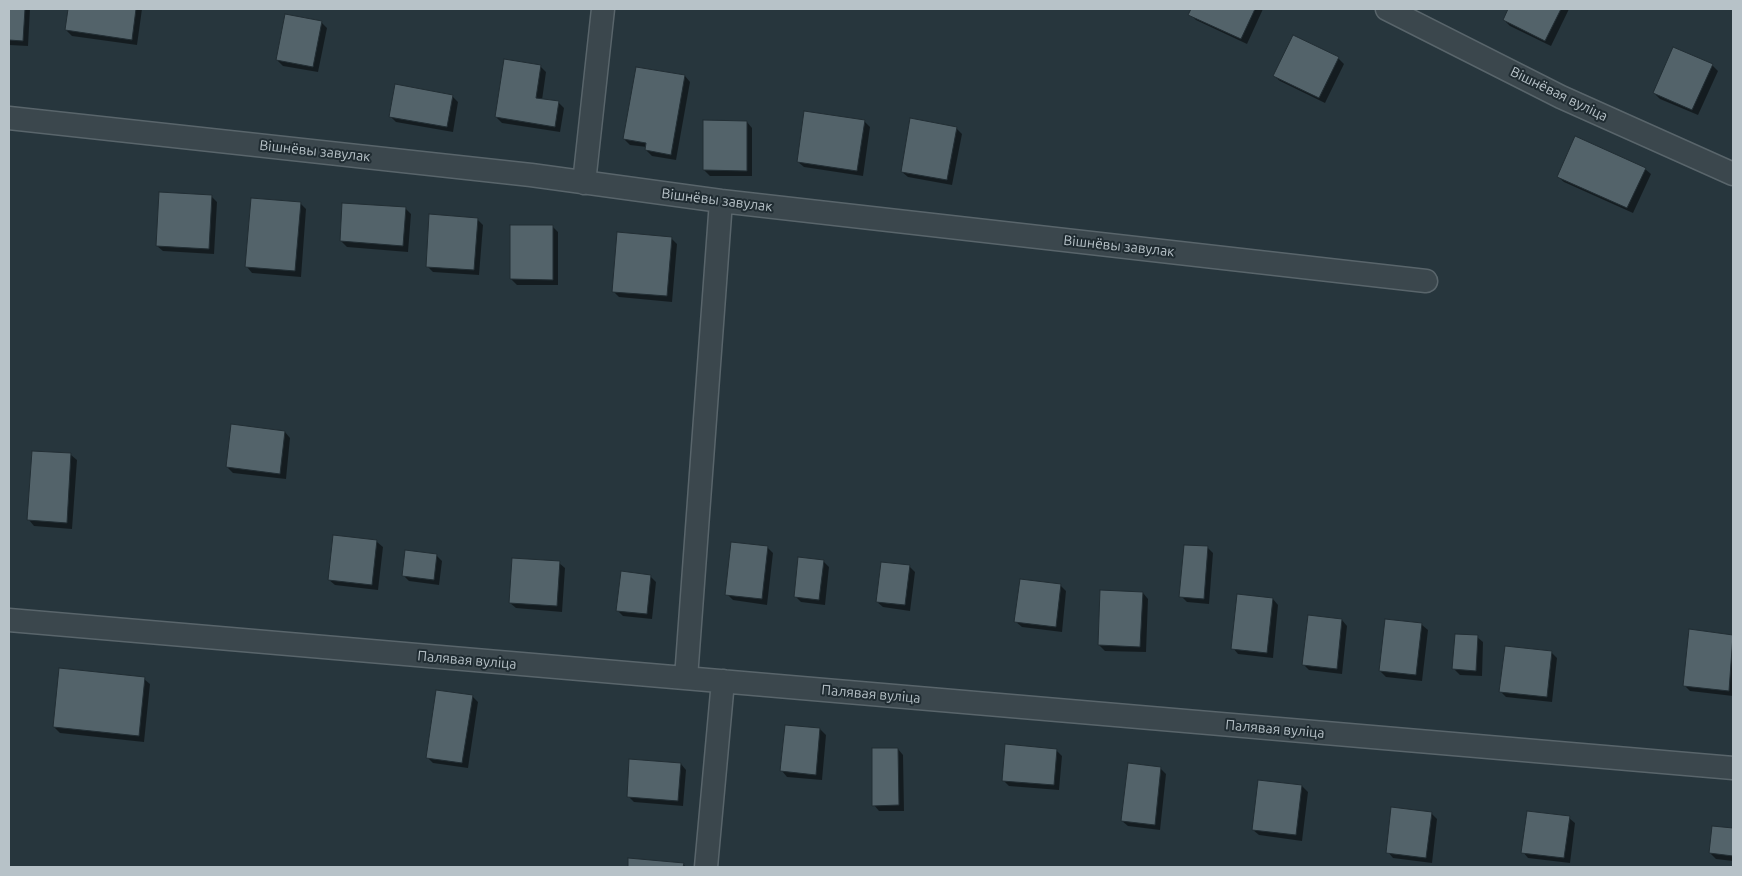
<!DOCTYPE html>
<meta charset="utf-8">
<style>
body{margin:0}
#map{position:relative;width:1742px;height:876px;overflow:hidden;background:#27363d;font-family:Ubuntu,sans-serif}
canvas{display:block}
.frame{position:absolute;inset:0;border:10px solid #b7c2c8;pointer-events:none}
</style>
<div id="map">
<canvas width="1742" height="876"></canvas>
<div class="frame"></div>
</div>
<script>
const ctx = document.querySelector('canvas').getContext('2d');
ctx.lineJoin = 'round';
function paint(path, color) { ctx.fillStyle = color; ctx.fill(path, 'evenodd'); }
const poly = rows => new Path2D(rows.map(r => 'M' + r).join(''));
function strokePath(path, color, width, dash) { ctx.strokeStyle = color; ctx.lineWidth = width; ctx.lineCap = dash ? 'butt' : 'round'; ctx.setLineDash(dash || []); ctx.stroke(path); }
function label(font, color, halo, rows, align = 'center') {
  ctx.font = font + ' Ubuntu,sans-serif'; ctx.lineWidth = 4; ctx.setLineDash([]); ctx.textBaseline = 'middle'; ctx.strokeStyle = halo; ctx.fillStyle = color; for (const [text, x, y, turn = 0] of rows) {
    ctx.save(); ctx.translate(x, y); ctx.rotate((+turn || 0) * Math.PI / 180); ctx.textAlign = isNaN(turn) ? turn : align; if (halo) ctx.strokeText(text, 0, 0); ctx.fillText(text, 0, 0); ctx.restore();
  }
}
const shadow = poly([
 [9,9,30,9,28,46,9,45],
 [69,9,142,9,137,45,72,36,66,30],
 [1192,9,1263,9,1247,44,1196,20,1190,14],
 [1510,9,1569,9,1551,46,1510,26,1504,20],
 [321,22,327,28,318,72,283,66,277,60],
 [1338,58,1344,64,1325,103,1280,81,1274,76],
 [1712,65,1718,71,1698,115,1660,99,1654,93],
 [540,66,546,72,542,100,558,102,564,108,560,132,502,123,496,117],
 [685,76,690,82,676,160,652,156,646,150,647,147,630,145,624,139],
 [452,96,458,102,453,132,396,122,391,117],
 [864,121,870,127,863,176,804,167,798,162],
 [747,122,752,128,752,176,710,176,704,170],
 [956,128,962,134,952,185,908,177,902,172],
 [1645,169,1651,174,1633,213,1564,182,1558,177],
 [211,196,217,202,214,254,163,251,157,246],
 [300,203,306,209,301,277,252,273,247,267],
 [406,209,411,214,408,252,347,247,341,241],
 [477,219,483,225,479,275,433,272,427,266],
 [552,226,558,232,558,285,517,285,511,279],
 [671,238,677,244,672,302,619,297,613,291],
 [285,432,290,438,286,479,233,473,227,467],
 [71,455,77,460,72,529,34,526,29,520],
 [377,542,383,547,378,590,335,585,329,580],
 [767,547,773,553,767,605,733,600,727,594],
 [1208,548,1213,553,1209,604,1187,602,1181,596],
 [437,556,442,561,439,585,409,581,403,575],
 [824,562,829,567,825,605,801,602,795,596],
 [559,563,565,568,562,612,516,608,510,603],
 [909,566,915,572,910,611,883,607,877,602],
 [650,576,656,582,652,619,623,616,617,610],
 [1060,585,1066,591,1062,632,1022,627,1016,622],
 [1143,593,1148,599,1146,652,1105,651,1099,645],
 [1273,599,1278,605,1273,658,1238,654,1233,648],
 [1342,620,1347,626,1342,674,1309,670,1303,664],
 [1422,625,1428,630,1422,681,1386,677,1380,671],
 [1690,631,1733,636,1733,696,1690,691,1684,685],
 [1477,637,1483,642,1482,676,1460,675,1454,669],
 [1551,652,1557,658,1552,702,1506,697,1501,692],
 [144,679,150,684,144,742,60,733,54,727],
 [472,696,478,702,468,768,433,763,427,757],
 [820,729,826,735,822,780,787,777,782,771],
 [898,749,903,755,904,811,879,811,874,805],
 [1056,750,1062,756,1059,790,1009,786,1003,780],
 [681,764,686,770,683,806,634,802,628,796],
 [1160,768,1166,774,1160,830,1128,826,1122,821],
 [1302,786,1308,792,1302,841,1259,835,1253,830],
 [1431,813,1437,819,1432,863,1393,858,1388,852],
 [1569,818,1575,823,1570,863,1528,858,1523,852],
 [1713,827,1733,830,1733,861,1716,859,1710,853],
 [629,860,683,864,686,867,629,867]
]);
const building = poly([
 [9,9,25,9,23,41,9,40,9,9],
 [68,9,136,9,132,40,65,30,68,9],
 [1191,9,1255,9,1241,39,1188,15,1191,9],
 [1508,9,1561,9,1545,41,1503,20,1508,9],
 [285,14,322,21,313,67,276,60,285,14],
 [1293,35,1339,57,1319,98,1273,76,1293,35],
 [1673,47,1713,64,1692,110,1653,93,1673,47],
 [504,59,541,65,536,98,559,101,555,127,495,117,504,59],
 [636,67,685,75,671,155,645,150,646,143,623,139,636,67],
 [395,84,453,95,447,127,389,117,395,84],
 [804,111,865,120,857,171,797,162,804,111],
 [910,118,957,127,947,180,901,172,910,118],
 [703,120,747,121,747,171,703,170,703,120],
 [1575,136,1646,168,1627,208,1557,177,1575,136],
 [159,192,212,195,209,249,156,246,159,192],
 [251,198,301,202,295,271,245,267,251,198],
 [342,203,406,207,403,246,340,241,342,203],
 [429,214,478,218,474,270,426,267,429,214],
 [510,225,553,225,553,280,510,279,510,225],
 [617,232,672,237,667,296,612,292,617,232],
 [231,424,285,431,280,474,226,467,231,424],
 [32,451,71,453,67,523,27,520,32,451],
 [333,535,377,540,372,585,328,580,333,535],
 [731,542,768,546,762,599,725,595,731,542],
 [1184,545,1208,546,1204,599,1179,597,1184,545],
 [405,550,437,554,434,580,402,576,405,550],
 [798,557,824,560,819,600,794,597,798,557],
 [512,558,560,561,557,606,509,603,512,558],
 [881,562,910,565,905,605,876,602,881,562],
 [621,571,651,575,647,614,616,611,621,571],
 [1020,579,1061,584,1056,627,1014,622,1020,579],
 [1100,590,1143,592,1140,647,1098,645,1100,590],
 [1237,594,1273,598,1267,653,1231,649,1237,594],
 [1308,615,1342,619,1337,669,1302,665,1308,615],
 [1385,619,1422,623,1416,675,1379,671,1385,619],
 [1689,629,1733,635,1729,691,1683,686,1689,629],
 [1455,634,1478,635,1476,671,1452,669,1455,634],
 [1505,646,1552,651,1547,697,1499,692,1505,646],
 [59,668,145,677,139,736,53,727,59,668],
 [436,690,473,695,462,763,426,758,436,690],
 [785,725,820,728,816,775,780,771,785,725],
 [1005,744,1057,749,1054,785,1002,781,1005,744],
 [872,748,898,748,899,805,872,806,872,748],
 [629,759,681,763,678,801,627,797,629,759],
 [1128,763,1161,767,1155,825,1121,821,1128,763],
 [1258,780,1302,785,1296,835,1252,830,1258,780],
 [1391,807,1432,812,1426,858,1386,853,1391,807],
 [1527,811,1570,816,1564,858,1521,853,1527,811],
 [1712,826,1733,828,1733,856,1709,853,1712,826],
 [628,858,684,863,683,867,628,867,628,858]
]);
const street = poly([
 [1387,9,1561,97,1733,174],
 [9,118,531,175,721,201,1426,281],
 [584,183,603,9],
 [9,620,1733,768],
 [686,678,721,201],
 [706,867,723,681]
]);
const streetNames = [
 ["Вішнёвая вуліца",1559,94,26],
 ["Вішнёвы завулак",315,151,6],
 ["Вішнёвы завулак",717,200,7],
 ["Вішнёвы завулак",1119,246,6],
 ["Палявая вуліца",467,660,5],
 ["Палявая вуліца",871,694,5],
 ["Палявая вуліца",1275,729,5]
];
paint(shadow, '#0007');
paint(building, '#53636a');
strokePath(building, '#222e34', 1);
strokePath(street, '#59656b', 25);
strokePath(street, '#3b474d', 22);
label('14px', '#b7c2c8', '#202c32', streetNames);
</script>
